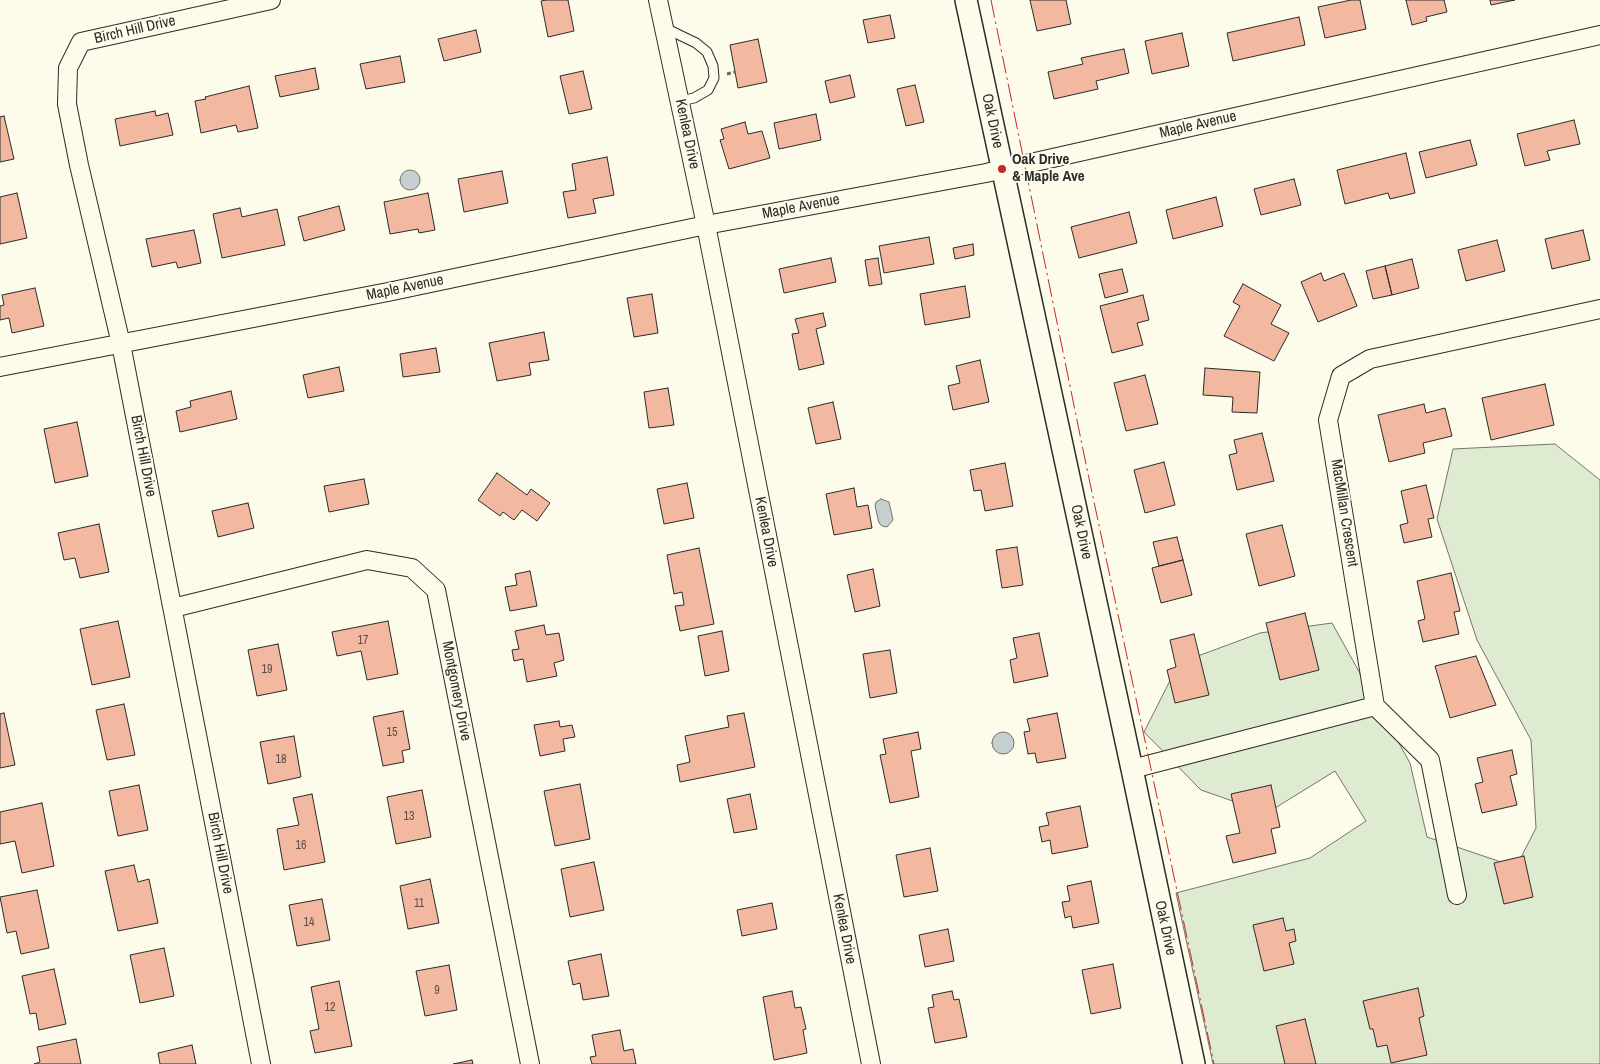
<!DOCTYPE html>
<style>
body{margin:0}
canvas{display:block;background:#fdfbea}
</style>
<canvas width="1600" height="1064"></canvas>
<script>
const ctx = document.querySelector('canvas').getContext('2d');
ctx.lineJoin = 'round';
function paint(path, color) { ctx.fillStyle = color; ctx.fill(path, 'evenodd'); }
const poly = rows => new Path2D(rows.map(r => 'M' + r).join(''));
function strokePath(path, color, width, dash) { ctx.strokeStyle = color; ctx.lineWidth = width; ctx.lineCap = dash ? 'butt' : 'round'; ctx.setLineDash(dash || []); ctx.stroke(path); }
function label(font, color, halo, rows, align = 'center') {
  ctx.font = font + ' "Archivo Narrow",sans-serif'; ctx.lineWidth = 4; ctx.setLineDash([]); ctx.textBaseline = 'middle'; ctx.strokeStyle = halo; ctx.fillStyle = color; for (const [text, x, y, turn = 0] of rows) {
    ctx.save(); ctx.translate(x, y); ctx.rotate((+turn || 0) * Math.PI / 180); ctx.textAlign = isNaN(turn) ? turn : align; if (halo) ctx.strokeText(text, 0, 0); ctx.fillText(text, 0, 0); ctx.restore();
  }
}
const green = poly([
 [1555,444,1600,480,1600,1064,1213,1064,1176,893,1310,858,1366,821,1335,771,1267,813,1201,790,1144,732,1179,663,1260,633,1332,623,1410,763,1427,837,1516,867,1536,828,1531,740,1477,640,1437,519,1453,449,1555,444]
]);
const water = poly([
 '400 180a10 10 0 1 1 20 0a10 10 0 1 1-20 0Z',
 [881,499,889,502,893,520,887,527,882,526,879,523,875,506,876,502,881,499],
 '992 743a11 11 0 1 1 22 0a11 11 0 1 1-22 0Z'
]);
const building = poly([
 [546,0,568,0,574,31,548,37,541,1,546,0],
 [1030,0,1066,0,1071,24,1037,31,1030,0],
 [1351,0,1360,0,1366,29,1325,38,1318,7,1351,0],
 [1406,0,1444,0,1447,12,1426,17,1427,21,1412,25,1406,0],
 [1490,0,1515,0,1491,5,1490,0],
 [890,15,895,38,868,43,863,20,890,15],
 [1299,17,1305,45,1233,61,1227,33,1299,17],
 [476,30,481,52,444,61,438,39,476,30],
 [1182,33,1189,66,1152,74,1145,41,1182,33],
 [758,39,767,82,738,88,730,45,758,39],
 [1124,49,1129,73,1096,81,1098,89,1054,99,1048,72,1083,64,1081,58,1124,49],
 [400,56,405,82,366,89,360,64,400,56],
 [315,68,319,89,280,97,275,76,315,68],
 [583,71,592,109,569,114,560,76,583,71],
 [850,75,855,97,830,103,825,81,850,75],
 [915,85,924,122,906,126,897,89,915,85],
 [249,86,258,128,238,132,236,125,201,133,195,101,206,99,205,97,249,86],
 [155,111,156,116,168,113,173,135,120,146,115,119,155,111],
 [816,114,821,140,779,149,774,123,816,114],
 [4,116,14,159,0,162,0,117,4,116],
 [1574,120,1580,144,1547,151,1550,160,1525,166,1517,134,1574,120],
 [745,122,748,134,762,131,770,158,729,169,720,140,724,139,721,129,745,122],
 [1470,140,1477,165,1426,178,1419,152,1470,140],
 [1406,153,1415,193,1390,199,1388,193,1345,204,1337,170,1406,153],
 [607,157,614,195,593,199,596,213,568,218,563,192,576,190,572,164,607,157],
 [502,171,508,203,464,212,458,179,502,171],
 [1294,179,1301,205,1261,215,1254,189,1294,179],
 [17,193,27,238,0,244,0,197,17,193],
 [428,193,435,230,419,233,418,229,390,234,384,202,428,193],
 [1216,197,1223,226,1173,239,1166,210,1216,197],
 [339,206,345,230,304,241,298,217,339,206],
 [240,208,242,217,277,209,285,245,222,258,213,214,240,208],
 [1129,212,1137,243,1079,258,1071,227,1129,212],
 [194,230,201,263,178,268,176,262,152,267,146,239,194,230],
 [1583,230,1590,260,1552,269,1545,239,1583,230],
 [929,237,934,264,884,273,879,246,929,237],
 [1497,240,1505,271,1466,281,1458,250,1497,240],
 [973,244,974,255,955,259,953,248,973,244],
 [831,258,836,282,784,293,779,269,831,258],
 [878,258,882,284,869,286,865,260,878,258],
 [1412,259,1419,288,1392,295,1385,266,1412,259],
 [1385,266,1392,295,1373,299,1366,271,1385,266],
 [1122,269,1128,292,1105,298,1099,274,1122,269],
 [1321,273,1324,281,1344,273,1357,306,1318,322,1301,282,1321,273],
 [1243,284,1281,305,1271,324,1289,333,1274,361,1224,336,1240,306,1233,302,1243,284],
 [965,286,970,317,925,325,920,294,965,286],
 [35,288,44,326,12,333,9,318,0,320,0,306,4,305,2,295,35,288],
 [652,294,658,333,634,337,627,298,652,294],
 [1143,295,1149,320,1137,323,1143,345,1112,353,1100,306,1143,295],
 [823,313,826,326,816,329,824,364,799,370,792,334,799,333,795,319,823,313],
 [544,332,549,360,529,363,531,375,497,381,489,343,544,332],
 [436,348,440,372,403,377,400,354,436,348],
 [980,360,989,402,953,410,948,386,960,383,956,366,980,360],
 [339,367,344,391,308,398,303,375,339,367],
 [1205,368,1260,372,1257,413,1232,412,1233,397,1203,395,1205,368],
 [1145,375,1158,424,1126,431,1114,383,1145,375],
 [1545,384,1554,425,1491,440,1482,398,1545,384],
 [668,388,674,425,649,428,644,392,668,388],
 [231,391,237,419,180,432,176,411,191,407,190,401,231,391],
 [833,402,841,439,816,444,808,408,833,402],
 [1424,404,1426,413,1445,408,1452,436,1423,443,1425,453,1389,462,1378,415,1424,404],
 [77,422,88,476,55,483,44,429,77,422],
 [1262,433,1274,481,1237,490,1229,455,1237,453,1234,440,1262,433],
 [1164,462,1175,505,1145,513,1134,470,1164,462],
 [1005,463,1013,506,985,511,981,490,974,491,970,470,1005,463],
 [497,473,527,495,531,489,550,503,537,521,522,510,514,520,503,512,500,516,478,500,497,473],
 [364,479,369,504,329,512,324,486,364,479],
 [687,483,694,518,664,524,657,489,687,483],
 [1426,485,1434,518,1428,519,1432,537,1404,543,1400,525,1408,523,1401,491,1426,485],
 [854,488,857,507,868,505,872,528,834,535,826,494,854,488],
 [248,503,254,528,218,537,212,511,248,503],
 [99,524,109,572,80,578,75,558,64,560,58,533,99,524],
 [1282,525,1295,576,1259,586,1246,534,1282,525],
 [1177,537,1183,560,1159,566,1153,542,1177,537],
 [1017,547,1023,585,1002,588,996,550,1017,547],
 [699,548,714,624,680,631,675,606,684,605,682,592,674,594,667,555,699,548],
 [1183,560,1192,595,1161,603,1152,568,1183,560],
 [873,569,880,606,855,612,847,575,873,569],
 [530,571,537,606,510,611,505,587,517,585,515,574,530,571],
 [1451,573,1460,611,1454,612,1459,634,1423,642,1418,621,1425,619,1417,581,1451,573],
 [1305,613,1319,670,1280,680,1266,623,1305,613],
 [118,621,130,677,92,685,80,629,118,621],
 [388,621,398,674,367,680,361,651,337,656,332,632,388,621],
 [544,625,546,635,559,633,564,660,554,663,557,676,527,682,523,659,514,661,512,650,519,649,515,631,544,625],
 [722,631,729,671,705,676,698,636,722,631],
 [1039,633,1048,676,1014,683,1010,660,1017,658,1013,638,1039,633],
 [1194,634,1209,695,1175,703,1167,670,1176,667,1170,640,1194,634],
 [278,644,287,690,257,696,248,650,278,644],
 [890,650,897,693,870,698,863,654,890,650],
 [1476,656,1496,705,1450,718,1435,666,1476,656],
 [124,704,135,755,107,760,96,710,124,704],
 [403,711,410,749,402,751,404,762,383,766,373,717,403,711],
 [4,713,15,765,0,768,0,714,4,713],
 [744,713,755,767,680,782,677,765,690,762,685,736,729,727,727,716,744,713],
 [1057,713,1066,758,1037,763,1035,753,1028,754,1024,732,1030,731,1027,719,1057,713],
 [559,721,560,727,572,725,575,737,563,739,565,751,540,756,534,725,559,721],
 [918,732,921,749,911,751,919,797,890,803,880,755,886,754,883,739,918,732],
 [294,736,301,777,268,784,260,742,294,736],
 [1512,750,1517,774,1510,776,1517,805,1482,813,1475,784,1483,782,1477,758,1512,750],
 [580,784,590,839,555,846,544,791,580,784],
 [139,785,148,830,118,836,109,791,139,785],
 [1271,785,1280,827,1271,829,1276,853,1233,863,1226,836,1240,833,1231,794,1271,785],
 [422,790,431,837,396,844,387,797,422,790],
 [312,794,325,862,284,870,277,829,299,825,293,798,312,794],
 [750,794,757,829,734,833,727,799,750,794],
 [42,803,54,866,22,873,15,841,0,844,0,812,42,803],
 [1080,806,1088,847,1052,854,1050,840,1042,842,1039,827,1049,825,1046,813,1080,806],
 [930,848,938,891,904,897,896,855,930,848],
 [1524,856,1533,897,1504,904,1494,863,1524,856],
 [594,862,604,910,570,917,561,869,594,862],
 [134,865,138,882,149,879,158,923,118,931,105,871,134,865],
 [430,879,439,923,408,929,400,886,430,879],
 [1091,881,1099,923,1073,928,1071,916,1065,918,1062,902,1070,901,1067,886,1091,881],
 [37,890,49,948,21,954,16,931,7,933,0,897,37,890],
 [322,899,330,940,297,946,289,905,322,899],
 [772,903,777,929,742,936,737,910,772,903],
 [1283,918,1286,931,1294,929,1296,941,1289,943,1294,964,1264,971,1253,925,1283,918],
 [948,929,954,961,925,967,919,935,948,929],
 [164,948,174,996,140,1003,130,955,164,948],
 [601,954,609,996,583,1000,580,983,573,985,568,961,601,954],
 [1113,964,1121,1008,1091,1014,1082,970,1113,964],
 [449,965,457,1010,425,1016,416,971,449,965],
 [54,969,66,1024,39,1030,36,1013,30,1014,22,976,54,969],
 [339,981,352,1046,315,1053,310,1031,319,1029,311,987,339,981],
 [1418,988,1424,1016,1419,1018,1427,1055,1391,1063,1387,1045,1377,1047,1373,1029,1370,1029,1363,1001,1418,988],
 [792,991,795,1008,801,1007,806,1029,803,1030,807,1053,774,1060,763,997,792,991],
 [952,991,954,1000,959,999,967,1037,935,1043,928,1008,934,1007,932,995,952,991],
 [1305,1019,1316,1064,1285,1064,1276,1026,1305,1019],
 [620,1030,624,1051,633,1049,636,1064,592,1064,590,1057,596,1056,592,1035,620,1030],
 [76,1039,81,1064,34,1064,40,1062,37,1047,76,1039],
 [192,1045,196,1064,160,1064,158,1053,192,1045],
 [472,1060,473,1064,453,1064,472,1060]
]);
const path = poly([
 [727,74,735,72]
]);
const service = poly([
 [665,28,696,43,707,52,713,66,714,78,708,90,694,98,681,101]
]);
const minor = poly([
 [658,0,706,225,871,1064],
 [0,367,388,292,706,225,986,173,1600,35],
 [173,608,367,560,412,568,436,590,530,1064],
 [1132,769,1375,706],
 [1457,895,1430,760,1375,706,1328,420,1341,376,1370,359,1600,309],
 [261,1064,121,344,79,165,67,104,68,68,81,42,271,0]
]);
const tertiary = poly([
 [966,0,1132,769,1194,1064]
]);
const power = poly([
 [991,0,1087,469,1214,1064]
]);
const markers = [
 [1002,169,5,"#c62828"]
];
const numberNames = [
 ["17",363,641],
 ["19",267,670],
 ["15",392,733],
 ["18",281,760],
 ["13",409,817],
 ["16",301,846],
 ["11",419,904],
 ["14",309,923],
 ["9",437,991],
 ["12",330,1008]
];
const streetNames = [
 ["Birch Hill Drive",135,30,-13],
 ["Oak Drive",992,121,78],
 ["Maple Avenue",1198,125,-13],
 ["Kenlea Drive",687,134,78],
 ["Maple Avenue",801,207,-11],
 ["Maple Avenue",405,288,-12],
 ["Birch Hill Drive",143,456,79],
 ["MacMillan Crescent",1344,513,81],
 ["Kenlea Drive",766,532,79],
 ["Oak Drive",1081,532,78],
 ["Montgomery Drive",456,691,79],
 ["Birch Hill Drive",220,853,79],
 ["Oak Drive",1165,928,78],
 ["Kenlea Drive",844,929,79]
];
const poiNames = [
 ["Oak Drive",1012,160],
 ["& Maple Ave",1012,177]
];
paint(green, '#deebd1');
strokePath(green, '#74746e', 1);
paint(water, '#c7d0d0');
strokePath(water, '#74746e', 1);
paint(building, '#f2b8a0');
strokePath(building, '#2b2b2b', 1);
strokePath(service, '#2b2b2b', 11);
strokePath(minor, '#2b2b2b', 20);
strokePath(tertiary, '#2b2b2b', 24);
strokePath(path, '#6a6964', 3, [4, 2.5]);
strokePath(service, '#fdfbea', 9);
strokePath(minor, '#fdfbea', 18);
strokePath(tertiary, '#fdfbea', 21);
strokePath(power, '#c62828', 1, [18, 4, 2.5, 4]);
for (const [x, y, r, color] of markers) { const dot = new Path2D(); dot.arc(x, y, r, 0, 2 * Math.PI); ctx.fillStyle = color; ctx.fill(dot); strokePath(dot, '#fdfbea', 2); }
label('12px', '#5d4e48', null, numberNames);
label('15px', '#2b2b2b', '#fdfbea', streetNames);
label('bold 15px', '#2b2b2b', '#fdfbea', poiNames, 'left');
</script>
